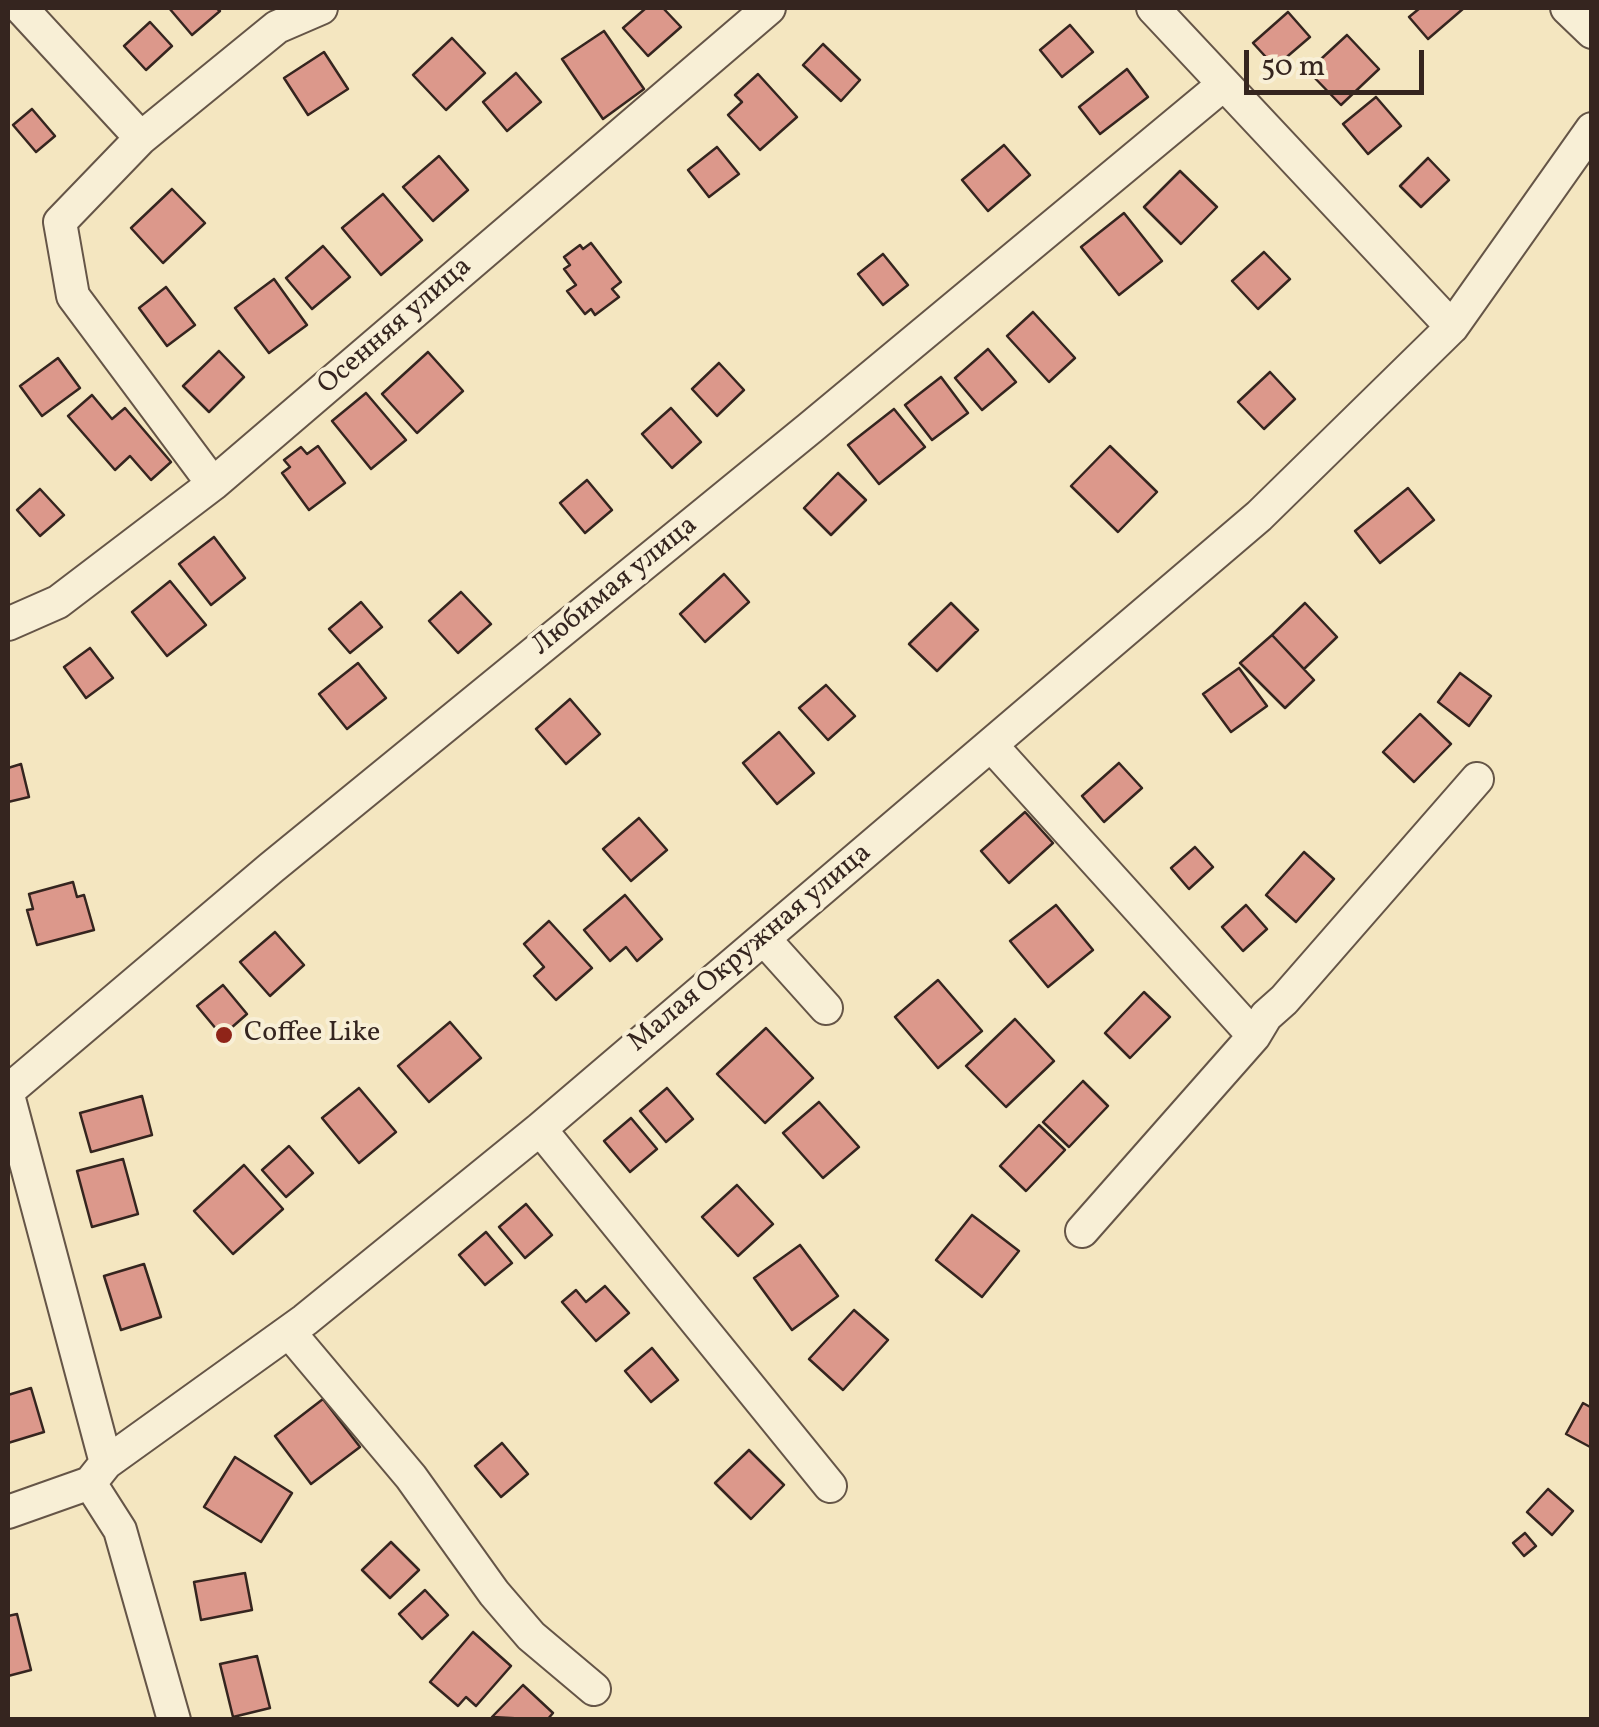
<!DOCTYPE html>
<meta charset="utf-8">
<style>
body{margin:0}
#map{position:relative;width:1599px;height:1727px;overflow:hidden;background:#f4e6c0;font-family:Vollkorn,serif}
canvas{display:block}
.frame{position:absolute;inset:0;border:10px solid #35251f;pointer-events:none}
.scale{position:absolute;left:1244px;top:50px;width:180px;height:45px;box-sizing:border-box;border:5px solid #35251f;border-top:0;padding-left:12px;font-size:30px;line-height:35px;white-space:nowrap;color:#35251f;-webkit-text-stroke:8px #f8efd6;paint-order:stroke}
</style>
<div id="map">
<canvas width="1599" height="1727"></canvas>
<div class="frame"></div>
<div class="scale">50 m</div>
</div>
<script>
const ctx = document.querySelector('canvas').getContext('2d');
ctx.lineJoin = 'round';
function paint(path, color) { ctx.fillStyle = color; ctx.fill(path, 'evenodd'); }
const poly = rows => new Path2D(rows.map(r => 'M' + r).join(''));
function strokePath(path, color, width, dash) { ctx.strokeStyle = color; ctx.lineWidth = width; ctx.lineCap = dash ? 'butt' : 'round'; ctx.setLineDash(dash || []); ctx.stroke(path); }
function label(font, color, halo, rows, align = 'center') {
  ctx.font = font + ' Vollkorn,serif'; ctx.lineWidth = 8; ctx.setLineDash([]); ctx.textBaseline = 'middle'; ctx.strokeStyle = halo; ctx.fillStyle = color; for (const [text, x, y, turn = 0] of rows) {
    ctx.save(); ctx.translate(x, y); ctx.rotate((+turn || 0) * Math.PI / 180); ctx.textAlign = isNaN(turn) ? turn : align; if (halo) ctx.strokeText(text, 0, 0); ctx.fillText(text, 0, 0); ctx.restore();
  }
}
const building = poly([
 [169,8,216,8,220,11,192,35,169,8],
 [646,8,663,8,681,27,648,56,623,28,646,8],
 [1420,8,1464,8,1428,39,1409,17,1420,8],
 [1288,12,1310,37,1275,67,1253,43,1288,12],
 [150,22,172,46,146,70,124,46,150,22],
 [1070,25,1093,52,1062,77,1040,50,1070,25],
 [604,31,644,89,603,119,562,59,604,31],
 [1347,35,1379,69,1341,105,1308,71,1347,35],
 [452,38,485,73,446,110,413,75,452,38],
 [823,44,860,80,841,101,803,65,823,44],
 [324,52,348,89,308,115,284,78,324,52],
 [1127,69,1148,97,1100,134,1079,107,1127,69],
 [516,73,541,102,507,131,483,102,516,73],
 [758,74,797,117,760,150,728,115,742,102,735,95,758,74],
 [1376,97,1401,126,1368,154,1343,124,1376,97],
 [32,109,55,136,36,152,13,125,32,109],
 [1004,145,1030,175,988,211,962,180,1004,145],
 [717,147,739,174,709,197,688,170,717,147],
 [439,156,468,190,433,221,403,187,439,156],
 [1428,158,1449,180,1421,207,1400,186,1428,158],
 [1180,171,1217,207,1181,244,1144,207,1180,171],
 [172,189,205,223,163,263,131,228,172,189],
 [383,194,422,240,381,275,342,228,383,194],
 [1124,213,1162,261,1119,295,1081,247,1124,213],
 [591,243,621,282,612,289,619,297,595,315,591,309,585,314,567,291,576,285,564,269,570,265,564,257,580,245,583,249,591,243],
 [323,246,350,277,312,309,286,278,323,246],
 [1264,252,1290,279,1258,309,1232,281,1264,252],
 [883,254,908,285,883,305,858,274,883,254],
 [274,279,307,325,269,353,235,308,274,279],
 [166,287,195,325,167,346,139,308,166,287],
 [1033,312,1075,358,1049,382,1007,336,1033,312],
 [988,349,1016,382,982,410,955,378,988,349],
 [219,351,244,377,209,412,183,386,219,351],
 [428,352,463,391,417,433,382,394,428,352],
 [58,358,80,388,42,416,20,386,58,358],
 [719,363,744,390,717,416,692,389,719,363],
 [1270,372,1295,399,1264,429,1238,402,1270,372],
 [941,377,968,413,932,440,905,405,941,377],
 [366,393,406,440,371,469,332,421,366,393],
 [92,395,112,419,125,408,171,462,151,480,130,456,115,470,68,416,92,395],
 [671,408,701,442,672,468,642,434,671,408],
 [894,409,925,447,879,484,848,445,894,409],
 [318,446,345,483,309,510,282,473,290,467,284,460,301,447,307,454,318,446],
 [1110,446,1157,492,1118,532,1071,486,1110,446],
 [838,473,866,500,831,535,804,508,838,473],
 [587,480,612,510,585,533,560,503,587,480],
 [1408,488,1434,520,1380,563,1355,531,1408,488],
 [40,489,64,515,40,536,17,510,40,489],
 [214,537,245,578,211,605,179,564,214,537],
 [724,574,749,602,705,642,680,614,724,574],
 [170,581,206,625,167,656,132,612,170,581],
 [461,592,491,624,458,653,429,621,461,592],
 [361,602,382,627,350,653,329,629,361,602],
 [951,603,978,630,937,671,909,644,951,603],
 [1305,603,1337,637,1304,669,1272,635,1305,603],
 [1272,635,1314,680,1285,708,1240,663,1272,635],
 [90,648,113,678,86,698,64,667,90,648],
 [358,663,386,698,347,729,319,694,358,663],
 [1239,668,1267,706,1231,732,1203,694,1239,668],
 [1460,673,1491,696,1469,726,1438,702,1460,673],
 [826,685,855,716,828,740,799,708,826,685],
 [570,699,600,734,566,764,536,729,570,699],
 [1420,714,1451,744,1414,782,1383,752,1420,714],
 [779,732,814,773,777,804,743,763,779,732],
 [1119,763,1142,788,1104,822,1082,796,1119,763],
 [21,764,29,797,8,802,8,768,21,764],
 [1025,812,1053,843,1009,883,981,851,1025,812],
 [639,818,667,850,631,881,603,849,639,818],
 [1195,847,1213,867,1189,889,1171,868,1195,847],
 [1304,852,1334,879,1296,922,1266,895,1304,852],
 [73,882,77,897,84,895,94,930,37,945,27,910,33,909,29,894,73,882],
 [625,895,662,939,637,961,626,947,610,961,584,930,625,895],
 [1056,905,1093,950,1048,987,1010,941,1056,905],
 [1246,905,1267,929,1243,951,1222,927,1246,905],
 [549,921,592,968,556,1000,534,976,544,967,524,944,549,921],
 [275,932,304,965,270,996,240,962,275,932],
 [938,980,982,1031,938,1068,895,1017,938,980],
 [223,985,247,1014,222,1036,197,1006,223,985],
 [1144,992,1170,1017,1130,1058,1105,1033,1144,992],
 [1015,1019,1054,1061,1006,1107,966,1066,1015,1019],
 [450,1022,481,1058,429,1102,398,1066,450,1022],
 [766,1028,813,1078,765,1123,717,1074,766,1028],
 [1083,1081,1108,1106,1069,1147,1043,1122,1083,1081],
 [359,1088,396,1132,359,1163,322,1118,359,1088],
 [667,1088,693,1119,666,1142,640,1111,667,1088],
 [142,1096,152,1135,91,1152,80,1113,142,1096],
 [819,1102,859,1147,823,1178,783,1133,819,1102],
 [631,1118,657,1149,630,1172,604,1141,631,1118],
 [1039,1125,1065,1150,1026,1191,1000,1166,1039,1125],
 [289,1146,313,1173,286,1197,262,1170,289,1146],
 [123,1159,138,1214,92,1227,77,1171,123,1159],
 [244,1165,283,1209,233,1254,194,1211,244,1165],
 [737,1185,773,1224,738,1256,702,1217,737,1185],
 [526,1204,552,1235,525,1258,499,1227,526,1204],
 [972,1215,1019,1251,982,1297,936,1260,972,1215],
 [486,1232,512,1263,485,1285,459,1255,486,1232],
 [800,1245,838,1296,792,1330,754,1278,800,1245],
 [144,1264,161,1317,121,1330,104,1276,144,1264],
 [605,1286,629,1313,596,1341,562,1302,576,1290,586,1302,605,1286],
 [854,1310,888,1340,843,1390,809,1359,854,1310],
 [652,1348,678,1380,651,1402,625,1371,652,1348],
 [31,1388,44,1432,8,1443,8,1395,31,1388],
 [323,1399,360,1447,311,1484,275,1436,323,1399],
 [1583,1403,1592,1408,1592,1448,1566,1434,1583,1403],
 [502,1443,528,1474,501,1497,475,1466,502,1443],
 [749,1450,784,1485,751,1519,715,1483,749,1450],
 [235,1457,292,1493,261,1542,204,1507,235,1457],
 [1548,1489,1573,1511,1552,1535,1527,1512,1548,1489],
 [1525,1533,1536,1546,1524,1556,1513,1543,1525,1533],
 [391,1542,419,1570,390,1598,362,1570,391,1542],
 [245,1573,252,1610,201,1620,194,1582,245,1573],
 [425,1590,448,1615,422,1639,399,1614,425,1590],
 [17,1614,31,1670,8,1676,8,1616,17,1614],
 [473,1632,511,1666,476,1706,466,1697,458,1706,430,1682,473,1632],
 [257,1656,270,1708,233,1717,220,1664,257,1656],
 [523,1685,553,1713,547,1720,492,1717,523,1685]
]);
const minor = poly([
 [21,8,141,138],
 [1153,8,1452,327],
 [1567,8,1592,32],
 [213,484,73,296,60,222,141,138,277,27,321,8],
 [8,624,58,602,213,484,769,8],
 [991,745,1254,1036],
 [764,939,826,1008],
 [8,1091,271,868,810,428,1224,84],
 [8,1095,106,1463],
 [540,1129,830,1486],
 [1082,1231,1254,1036,1266,1016,1284,1000,1477,779],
 [289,1332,411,1477,494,1593,531,1636,594,1689],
 [90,1483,120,1530,174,1720],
 [8,1512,90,1483,106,1463,305,1320,540,1129,1259,516,1452,327,1592,129]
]);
const markers = [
 [224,1035,10,"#8f2418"]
];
const streetNames = [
 ["Осенняя улица",396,327,-41],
 ["Любимая улица",616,587,-39],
 ["Малая Окружная улица",751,949,-40]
];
const poiNames = [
 ["Coffee Like",244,1035]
];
paint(building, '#dc988b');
strokePath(building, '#35251f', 2.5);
strokePath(minor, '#655547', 36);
strokePath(minor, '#f8efd6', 32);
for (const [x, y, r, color] of markers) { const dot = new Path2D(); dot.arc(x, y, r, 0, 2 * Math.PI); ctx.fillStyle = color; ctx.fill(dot); strokePath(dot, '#f8efd6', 4); }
label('28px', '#35251f', '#f8efd6', streetNames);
label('28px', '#35251f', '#f8efd6', poiNames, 'left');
</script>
